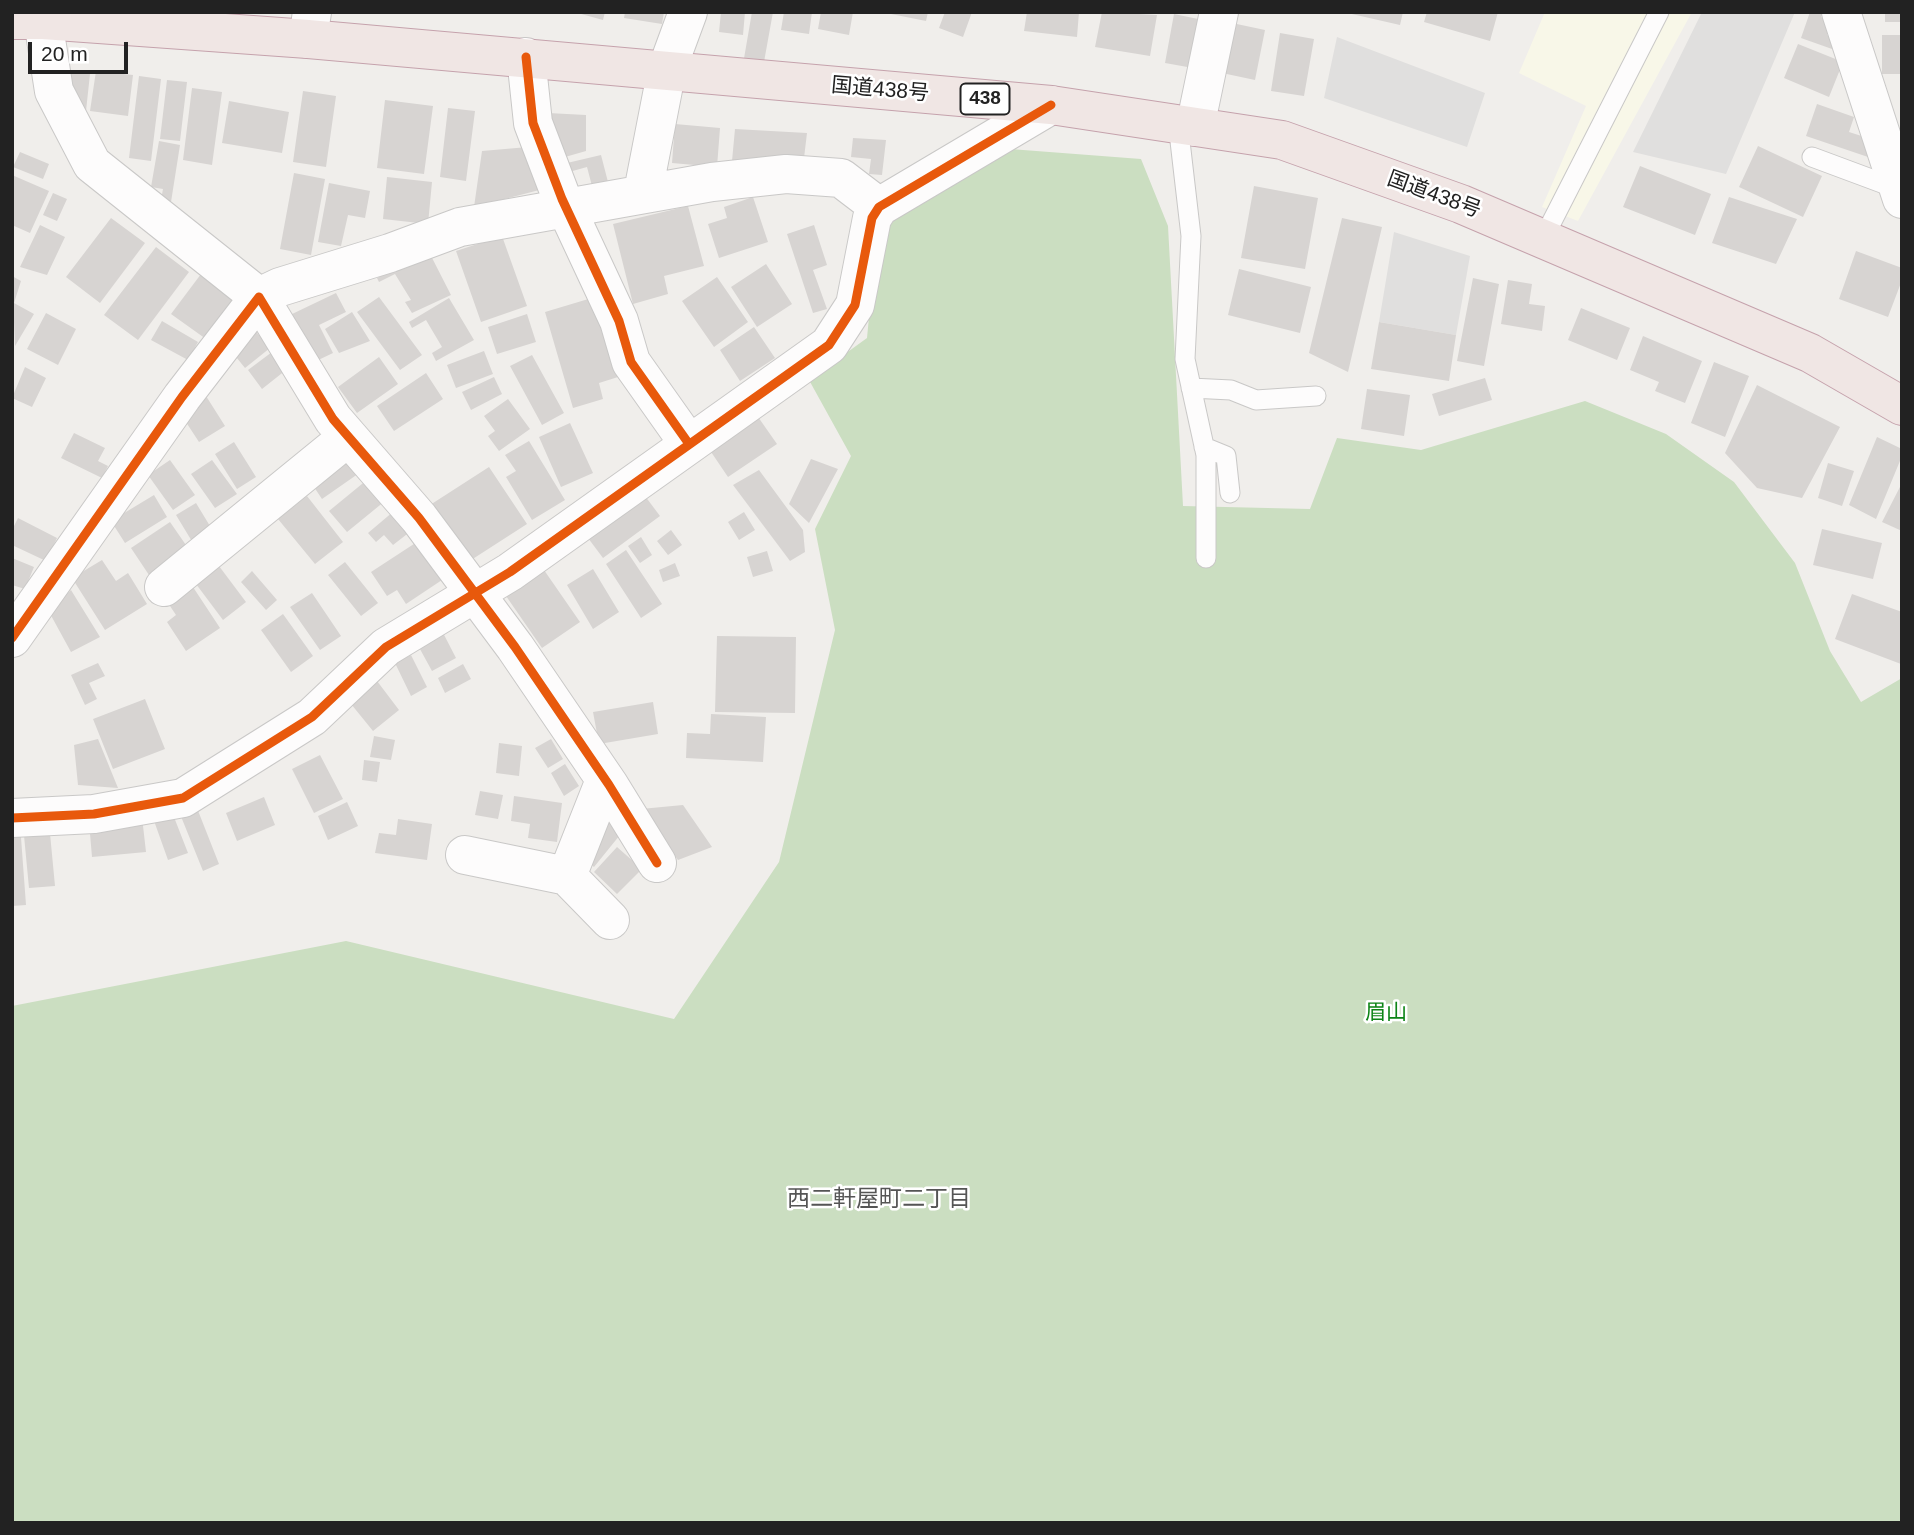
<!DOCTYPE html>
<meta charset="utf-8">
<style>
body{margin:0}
#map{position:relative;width:1914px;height:1535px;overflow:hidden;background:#f0eeeb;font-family:Arial,sans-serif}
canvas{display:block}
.frame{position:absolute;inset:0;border:14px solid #222;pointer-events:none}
.scale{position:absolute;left:28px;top:42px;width:100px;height:32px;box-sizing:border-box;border:4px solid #222;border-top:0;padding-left:9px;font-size:21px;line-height:24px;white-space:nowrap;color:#222;-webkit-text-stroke:5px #fff;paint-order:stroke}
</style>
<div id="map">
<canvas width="1914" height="1535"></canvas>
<div class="frame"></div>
<div class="scale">20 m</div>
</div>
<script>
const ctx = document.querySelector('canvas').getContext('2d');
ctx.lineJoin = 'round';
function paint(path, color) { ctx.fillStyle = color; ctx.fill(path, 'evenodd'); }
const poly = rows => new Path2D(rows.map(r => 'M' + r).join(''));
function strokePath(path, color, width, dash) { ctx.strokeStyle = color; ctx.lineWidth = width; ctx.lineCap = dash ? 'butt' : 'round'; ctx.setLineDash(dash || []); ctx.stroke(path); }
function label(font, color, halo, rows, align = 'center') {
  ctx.font = font + ' Arial,"Noto Sans JP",sans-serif'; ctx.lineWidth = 5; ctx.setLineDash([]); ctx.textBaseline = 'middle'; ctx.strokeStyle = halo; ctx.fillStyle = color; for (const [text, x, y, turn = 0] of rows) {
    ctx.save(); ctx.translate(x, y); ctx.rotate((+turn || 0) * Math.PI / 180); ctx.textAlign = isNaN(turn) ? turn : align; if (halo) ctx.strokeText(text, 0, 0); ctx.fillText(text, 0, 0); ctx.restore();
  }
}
const education = poly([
 [1545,12,1692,12,1578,221,1542,207,1586,106,1519,73]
]);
const forest = poly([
 [997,148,1141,159,1168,226,1183,506,1310,509,1337,438,1421,450,1585,401,1666,434,1734,482,1795,563,1830,651,1861,702,1902,678,1902,1523,12,1523,12,1006,346,941,674,1019,779,862,835,630,815,529,851,456,809,380,867,338,878,223]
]);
const parking = poly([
 [1702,12,1795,12,1726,174,1633,152],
 [1337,37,1485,93,1467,147,1324,98],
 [1394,232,1470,256,1456,335,1379,322]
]);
const building = poly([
 [574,12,605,12,603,20],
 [625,12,664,12,662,24,624,18],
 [721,12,745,12,743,35,719,32],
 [752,12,773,12,762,73,742,70],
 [784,12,812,12,809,34,781,30],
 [821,12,853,12,849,35,818,29],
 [881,12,928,12,926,21],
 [945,12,972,12,963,37,939,28],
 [1027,12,1079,12,1077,37,1024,31],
 [1102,12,1157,15,1150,56,1095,47],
 [1343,12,1403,12,1400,25],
 [1427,12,1498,12,1490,41,1424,22],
 [1810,12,1823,12,1821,17,1831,21,1827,35,1835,37,1832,49,1801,38],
 [1885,12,1902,12,1902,22,1885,22],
 [1174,14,1203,20,1193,68,1165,63],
 [1232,23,1265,30,1255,80,1222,73],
 [1280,33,1314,39,1304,96,1271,91],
 [1882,35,1902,35,1902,74,1882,74],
 [1798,44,1843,62,1829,97,1784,78],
 [65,70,90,74,86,111,79,108],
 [96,71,133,75,128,116,90,111],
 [139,76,161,79,151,161,129,158],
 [167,80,187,82,180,141,160,139],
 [192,88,222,92,212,165,183,160],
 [303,91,336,96,326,167,293,162],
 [385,100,433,106,424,174,377,168],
 [229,101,289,112,282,153,222,143],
 [1817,104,1854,117,1849,132,1874,140,1868,157,1806,136],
 [448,108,475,111,466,181,440,177],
 [548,113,586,115,586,151,565,157],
 [675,124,720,128,717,167,672,163],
 [735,129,807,133,804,158,732,161],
 [853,138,886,140,882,175,869,174,871,159,851,157],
 [159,141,180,145,171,202,161,200,163,189,151,187],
 [1758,146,1822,176,1803,217,1739,187],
 [528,147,547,188,474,207,482,151],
 [20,152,49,164,43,179,13,167],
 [601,155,608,182,592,186,587,167,569,172,567,163],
 [1640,166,1711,194,1695,235,1623,207],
 [294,173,325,179,311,255,280,249],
 [12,175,49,191,30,233,12,225],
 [387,177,432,182,428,224,383,219],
 [329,183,370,191,365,218,348,215,341,246,318,242],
 [1254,186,1318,198,1305,269,1241,258],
 [53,193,67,199,57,221,43,215],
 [753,197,768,242,719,258,708,224,727,218,724,207],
 [1729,197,1797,219,1776,264,1712,243],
 [688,206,704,266,664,276,668,294,633,304,613,224],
 [111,218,145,243,100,303,66,277],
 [1342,218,1382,227,1348,372,1309,353],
 [40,225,65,237,47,275,20,267],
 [814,225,827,265,813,270,827,309,813,313,787,234],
 [502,236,527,306,481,322,456,251],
 [156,247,189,272,138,340,104,315],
 [1856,251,1902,268,1902,280,1888,317,1839,299],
 [429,252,451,295,412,313,405,302,411,300,395,274,379,282,377,278],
 [766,264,792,304,757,327,731,287],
 [1239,269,1311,287,1300,333,1228,315],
 [201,274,236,299,206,339,171,314],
 [12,276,21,281,14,303,34,314,15,346],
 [717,277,748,322,714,347,682,301],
 [1473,278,1499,284,1484,366,1457,361],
 [1508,280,1532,284,1529,304,1545,306,1542,331,1501,324],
 [336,293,346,312,319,325,333,353,312,363,290,315],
 [379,297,422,355,400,370,357,312],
 [595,297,618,377,599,383,603,399,573,408,545,312],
 [449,298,474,340,436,361,432,353,442,347,426,320,412,328,409,322],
 [1581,308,1630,328,1617,360,1568,340],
 [352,312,370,341,339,353,325,329],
 [46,313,76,329,58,365,27,349],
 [527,314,536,342,497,354,488,327],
 [162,321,198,342,188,360,151,340],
 [1379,322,1456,335,1449,381,1371,369],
 [252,327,270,348,245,368,228,347],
 [754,327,775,358,740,381,720,350],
 [1643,336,1702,361,1685,403,1655,391,1659,382,1630,370],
 [484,351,493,374,456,388,447,365],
 [272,352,286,370,262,389,248,370],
 [532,355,564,413,542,425,510,366],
 [379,357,398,384,357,413,338,387],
 [1714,362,1749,376,1725,437,1691,423],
 [25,367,46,378,32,407,12,398],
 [426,373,443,399,394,431,377,406],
 [494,377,502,394,471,410,462,392],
 [1485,378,1492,400,1439,416,1432,394],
 [1757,385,1840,427,1802,498,1757,488,1725,453],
 [1367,389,1410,395,1404,436,1361,429],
 [206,396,225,426,199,442,180,413],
 [508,399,530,429,499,451,488,436,495,431,484,416],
 [756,414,777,444,728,477,707,446],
 [570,423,593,473,561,487,539,437],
 [74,433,105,448,98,461,108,466,102,478,61,458],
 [1877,437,1902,449,1902,456,1876,519,1849,505],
 [529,441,565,500,532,520,506,477,516,471,505,455],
 [234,442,256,477,237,489,215,454],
 [352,451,365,469,322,499,310,481],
 [811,459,838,469,809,523,789,504],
 [170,460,195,495,173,510,148,475],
 [212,460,237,494,215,508,191,474],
 [1828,463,1854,471,1842,506,1818,498],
 [489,467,527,524,468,562,430,505],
 [759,470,803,530,805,552,790,561,733,485],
 [368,479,385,501,347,532,329,511],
 [1902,483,1902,531,1882,522],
 [154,495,167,517,125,543,111,521],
 [307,496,343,542,315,564,278,519],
 [645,496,660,516,603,558,588,538],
 [196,503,213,531,193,543,176,515],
 [394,511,411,531,393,545,384,535,376,542,368,533],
 [744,512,755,530,739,540,728,522],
 [18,518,57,538,46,561,12,545,12,530],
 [170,522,188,548,149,575,131,548],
 [1822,529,1882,543,1873,579,1813,565],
 [671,530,682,545,668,555,657,541],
 [641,537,652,555,640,563,628,546],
 [420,540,445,578,406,604,397,590,387,596,371,572],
 [626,550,662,604,641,618,606,564],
 [767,551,773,571,753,577,747,557],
 [12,558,34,567,25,589,12,585],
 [102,560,116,581,128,573,147,604,105,630,72,578],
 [216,562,246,602,223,620,193,580],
 [345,562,378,603,361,616,328,575],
 [675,563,680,576,663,582,659,570],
 [593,569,619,612,593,629,567,585],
 [544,570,580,622,542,648,506,596],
 [252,571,277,600,266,610,241,582],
 [191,584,220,628,186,651,167,622,176,615,166,600],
 [71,590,100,637,71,652,48,610],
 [312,593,341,636,320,650,290,607],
 [1852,594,1902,612,1901,664,1835,639],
 [283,614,313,656,291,672,261,630],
 [440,627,456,658,432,671,415,640],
 [717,636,796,637,795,713,715,712],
 [411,655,427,687,411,696,395,663],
 [98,663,105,676,89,683,97,699,85,705,71,675],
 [463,664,471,679,445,693,438,678],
 [374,677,399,710,373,731,347,699],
 [145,699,165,749,113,769,93,719],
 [653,702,658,734,599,744,593,712],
 [711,714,766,717,763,762,686,758,687,733,710,734],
 [374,736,395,740,391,760,370,757],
 [98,739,118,788,78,785,74,745],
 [551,739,563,759,548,768,535,748],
 [499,743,522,746,519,776,496,773],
 [320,755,343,799,314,813,292,769],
 [364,760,380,762,377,782,362,780],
 [565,764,579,786,564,796,551,773],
 [480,791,503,795,498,819,475,815],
 [514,796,562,803,557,842,528,838,530,824,511,821],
 [264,797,275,825,237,841,226,813],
 [347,802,358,826,328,840,318,816],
 [195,803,219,864,203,871,178,809],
 [683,805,712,847,678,860,641,809],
 [172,812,188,853,168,860,153,818],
 [142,817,146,852,92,857,89,822],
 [398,819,432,824,427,860,375,853,379,833,396,835],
 [606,819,624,830,594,867,582,857],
 [49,823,55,886,29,888,23,825],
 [12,824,20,824,26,905,12,906],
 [617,847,642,869,617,894,594,872]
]);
const service = poly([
 [1178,124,1191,236,1185,359,1206,455,1206,558],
 [1812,157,1898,189],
 [1543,239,1659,12],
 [1191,388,1231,390,1256,400,1316,396],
 [1204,447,1226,456,1230,493]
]);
const minor = poly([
 [1841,12,1902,199],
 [43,20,54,91,92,164,259,297,280,287,390,253,460,227,712,182,786,174,841,178,879,207],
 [308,39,312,12],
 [526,57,533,123,562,199,619,321,631,362,689,444],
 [1195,127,1219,12],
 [643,192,667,69,688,12],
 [164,587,348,437],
 [12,638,182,397,259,297,333,419,419,518,515,647,609,785,657,863],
 [12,818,94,814,183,798,312,717,386,647,510,572,829,345,855,305,872,218,879,207,1051,105],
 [465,855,567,876,605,780],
 [567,876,610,920]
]);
const trunk = poly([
 [12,20,43,20,308,39,1051,105,1282,140,1461,204,1810,353,1902,406]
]);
const cycleway = poly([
 [526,57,533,123,562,199,619,321,631,362,689,444],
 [12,638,182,397,259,297,333,419,419,518,515,647,609,785,657,863],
 [12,818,94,814,183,798,312,717,386,647,510,572,829,345,855,305,872,218,879,207,1051,105]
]);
const shields = [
 [985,99,49]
];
const shieldNames = [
 ["438",985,99]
];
const streetNames = [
 ["国道438号",880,90,5],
 ["国道438号",1434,195,20]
];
const parkNames = [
 ["眉山",1386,1013]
];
const neighbourhoodNames = [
 ["西二軒屋町二丁目",879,1200]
];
paint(education, '#f8f7e8');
paint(forest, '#cbdec1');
paint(parking, '#e0dfde');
paint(building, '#d7d4d2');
strokePath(service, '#c9c8c7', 21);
strokePath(minor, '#c9c8c7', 40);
strokePath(trunk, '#c5a2ac', 40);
strokePath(service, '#fdfcfc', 19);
strokePath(minor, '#fdfcfc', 38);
strokePath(trunk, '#f0e6e4', 38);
strokePath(cycleway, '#e8590c', 9);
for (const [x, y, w] of shields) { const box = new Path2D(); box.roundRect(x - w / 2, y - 15.5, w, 31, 5); ctx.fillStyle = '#fff'; ctx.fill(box); strokePath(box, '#222', 2); }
label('bold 19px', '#222', null, shieldNames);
label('21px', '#222', '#fff', streetNames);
label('21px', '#0c8416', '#fff', parkNames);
label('23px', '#555', '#fff', neighbourhoodNames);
</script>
